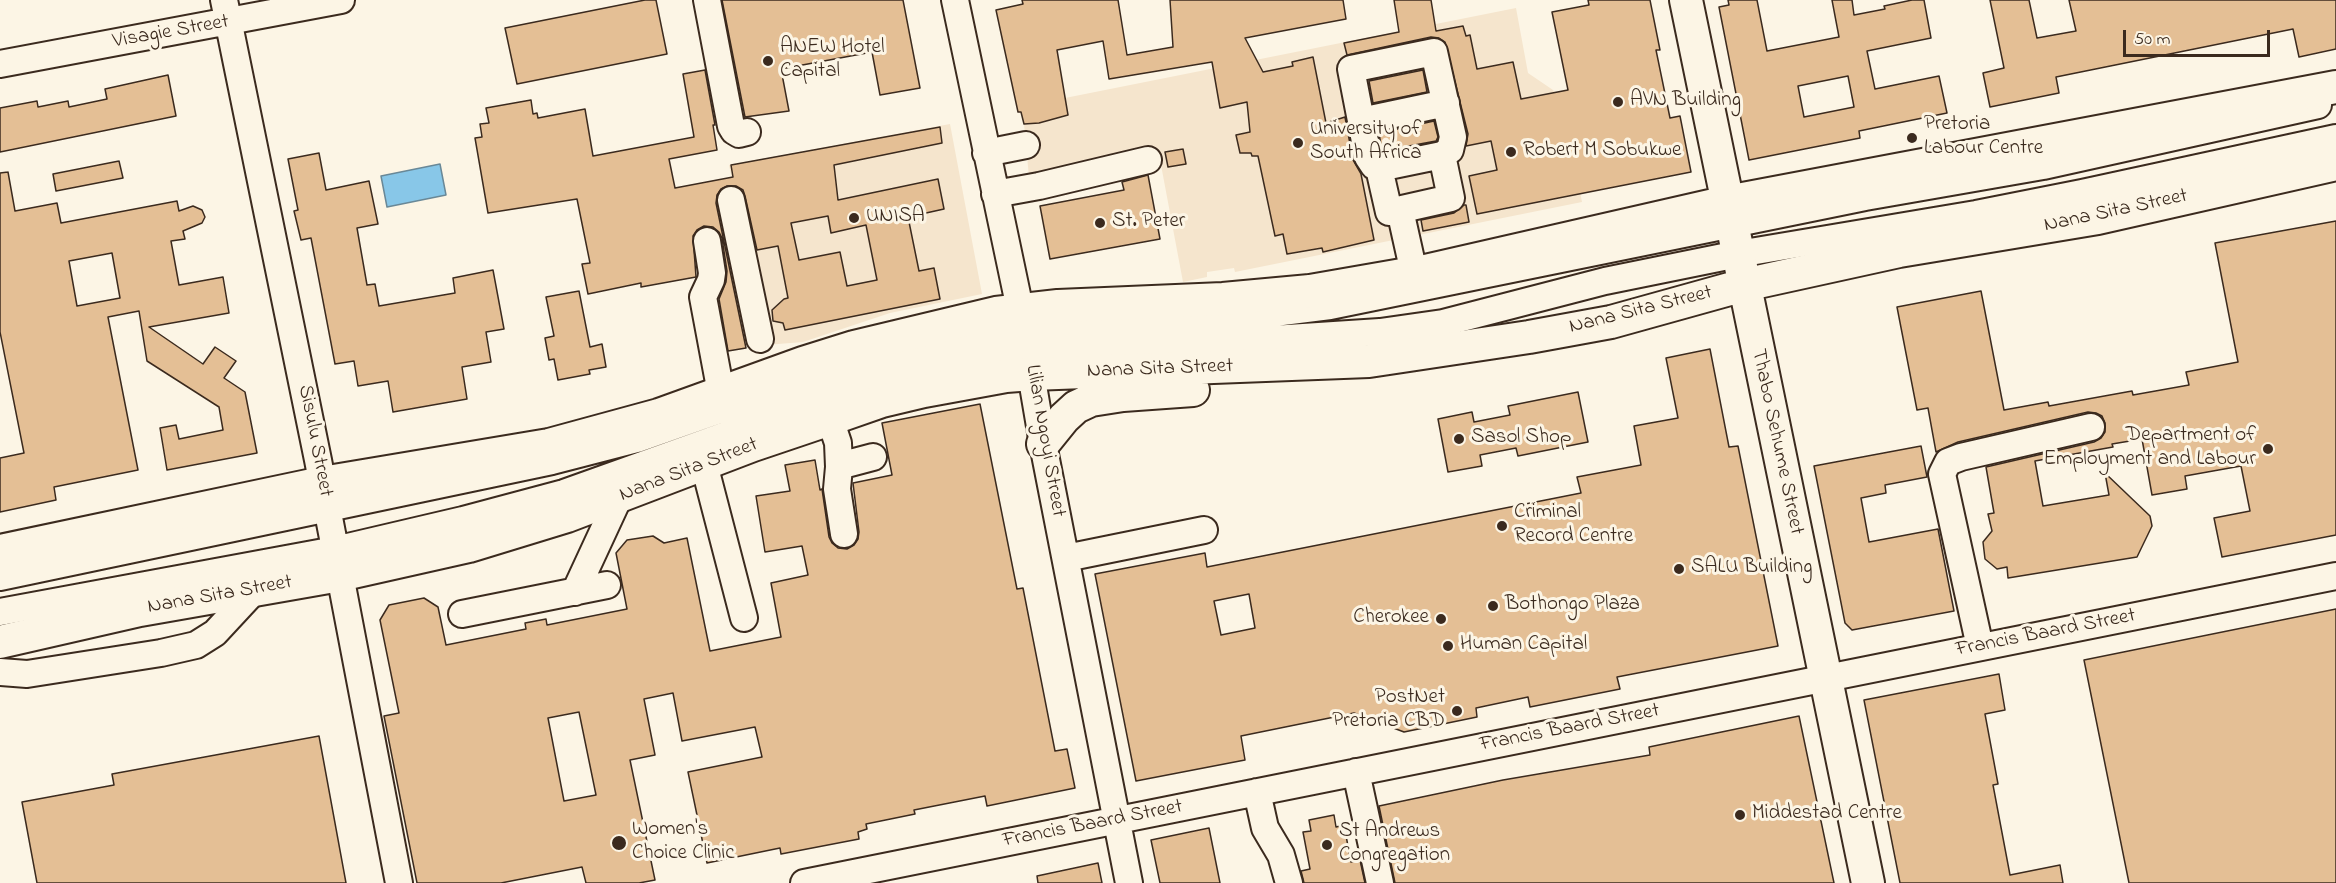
<!DOCTYPE html>
<style>
body{margin:0}
#map{position:relative;width:2336px;height:883px;overflow:hidden;background:#fcf5e5;font-family:"Indie Flower",sans-serif}
canvas{display:block}
.scale{position:absolute;left:2123px;top:30px;width:147px;height:27px;box-sizing:border-box;border:3px solid #3b2a1e;border-top:0;padding-left:8px;font-size:18px;line-height:21px;white-space:nowrap;color:#3b2a1e;-webkit-text-stroke:4px #fcf5e5;paint-order:stroke}
</style>
<div id="map">
<canvas width="2336" height="883"></canvas>
<div class="scale">50 m</div>
</div>
<script>
const ctx = document.querySelector('canvas').getContext('2d');
ctx.lineJoin = 'round';
function paint(path, color) { ctx.fillStyle = color; ctx.fill(path, 'evenodd'); }
const poly = rows => new Path2D(rows.map(r => 'M' + r).join(''));
function strokePath(path, color, width, dash) { ctx.strokeStyle = color; ctx.lineWidth = width; ctx.lineCap = dash ? 'butt' : 'round'; ctx.setLineDash(dash || []); ctx.stroke(path); }
function label(font, color, halo, rows, align = 'center') {
  ctx.font = font + ' "Indie Flower",sans-serif'; ctx.lineWidth = 6; ctx.setLineDash([]); ctx.textBaseline = 'middle'; ctx.strokeStyle = halo; ctx.fillStyle = color; for (const [text, x, y, turn = 0] of rows) {
    ctx.save(); ctx.translate(x, y); ctx.rotate((+turn || 0) * Math.PI / 180); ctx.textAlign = isNaN(turn) ? turn : align; if (halo) ctx.strokeText(text, 0, 0); ctx.fillText(text, 0, 0); ctx.restore();
  }
}
const built = poly([
 [1516,8,1528,73,1553,90,1562,101,1582,202,1235,272,1234,268,1207,272,1207,277,1183,282,1158,149,1029,177,1024,124,1039,123,1051,118,1065,98],
 [950,124,982,294,890,313,803,342,766,345,729,165]
]);
const water = poly([
 [440,164,446,195,387,207,381,176,440,164]
]);
const building = poly([
 [645,0,656,0,667,54,517,84,505,28,645,0],
 [722,0,903,0,920,88,880,95,872,52,781,69,789,111,745,117,722,0],
 [1022,0,1118,0,1127,55,1173,47,1170,0,1343,0,1346,19,1245,38,1263,72,1293,66,1292,62,1313,57,1326,123,1345,117,1353,160,1361,174,1374,240,1323,252,1322,248,1287,254,1283,234,1275,236,1258,156,1252,156,1251,153,1240,153,1236,135,1250,132,1247,102,1220,108,1212,62,1109,79,1103,41,1057,50,1068,115,1039,123,1024,124,1021,112,1018,112,996,10,1023,4,1022,0],
 [1394,0,1431,0,1436,31,1463,26,1466,36,1470,35,1477,69,1513,62,1521,99,1568,90,1552,12,1589,5,1588,0,1650,0,1660,50,1656,50,1670,118,1680,116,1691,172,1477,214,1469,176,1497,170,1491,141,1466,146,1468,134,1445,42,1439,38,1431,37,1347,55,1344,43,1399,32,1394,0],
 [1728,0,1757,0,1767,51,1839,37,1832,0,1852,0,1854,15,1885,9,1884,6,1912,0,1924,0,1931,38,1867,51,1875,89,1939,76,1947,113,1859,131,1860,138,1749,160,1719,7,1729,5,1728,0],
 [1848,76,1854,107,1804,117,1798,86,1848,76],
 [1990,0,2029,0,2037,38,2076,31,2069,0,2336,0,2336,49,2299,57,2293,29,2056,77,2059,93,1990,107,1983,73,2004,68,1990,0],
 [705,70,715,125,713,125,717,150,669,159,675,188,733,177,731,165,940,127,942,143,834,165,838,200,938,179,944,209,908,217,919,271,934,268,940,299,785,330,783,323,773,321,772,310,784,299,788,298,778,246,757,250,745,196,743,190,736,186,727,186,721,189,717,195,716,203,746,348,728,351,719,299,726,282,727,271,722,238,719,232,713,227,704,226,697,230,693,236,696,277,641,287,641,283,588,294,582,264,590,263,577,199,488,213,475,138,482,137,480,124,489,123,486,108,531,100,533,114,537,113,538,118,585,109,593,156,694,137,683,74,705,70],
 [828,216,831,233,866,225,877,280,847,286,840,252,799,260,791,223,828,216],
 [1423,70,1427,92,1373,103,1369,81,1423,70],
 [168,75,176,116,0,152,0,108,37,101,38,107,68,101,69,107,107,99,105,89,168,75],
 [1434,121,1438,137,1436,141,1382,151,1379,133,1434,121],
 [1183,149,1186,164,1168,167,1165,152,1183,149],
 [319,153,326,190,369,181,378,224,357,228,367,285,375,284,379,306,455,293,453,278,493,270,504,329,486,332,491,362,462,367,467,399,393,412,388,381,358,386,354,361,335,364,311,238,301,240,294,211,298,210,288,159,319,153],
 [119,161,123,178,56,191,53,174,119,161],
 [8,172,15,211,57,203,61,223,177,201,179,211,193,206,202,210,205,217,202,223,183,231,185,239,171,241,179,285,223,277,229,313,149,327,203,364,215,347,236,361,224,378,245,392,257,453,167,470,160,428,176,425,179,439,223,430,219,407,147,361,139,311,108,317,138,470,54,487,56,500,0,512,0,458,24,453,0,332,0,173,8,172],
 [112,253,120,298,77,306,69,261,112,253],
 [1148,175,1160,239,1050,259,1040,206,1124,190,1122,182,1148,175],
 [1464,205,1466,205,1469,222,1423,231,1421,220,1454,213,1464,205],
 [2336,221,2336,535,2222,557,2214,518,2250,511,2241,466,2185,476,2187,489,2152,495,2142,439,2112,444,2113,447,2035,461,2043,506,2109,495,2105,473,2150,516,2152,526,2137,557,2008,578,2007,567,1997,569,1985,559,1983,542,1992,531,1988,514,1994,513,1986,467,2094,442,2101,438,2105,432,2105,423,2102,416,2096,413,2088,412,1958,442,1936,452,1928,408,1917,410,1897,307,1981,291,2004,410,2048,402,2049,406,2132,391,2133,395,2189,385,2186,372,2238,362,2215,243,2336,221],
 [579,291,590,347,602,344,606,367,589,370,590,374,558,380,554,359,549,360,545,338,554,336,546,297,579,291],
 [1710,349,1729,447,1738,446,1778,646,1617,677,1620,689,1530,707,1528,697,1476,708,1477,717,1404,732,1354,713,1241,736,1245,760,1136,781,1095,574,1205,553,1207,567,1581,493,1577,477,1641,465,1634,426,1678,418,1666,358,1710,349],
 [1249,594,1255,628,1221,635,1214,601,1249,594],
 [1578,392,1588,442,1518,456,1516,448,1480,455,1482,466,1448,472,1438,419,1472,412,1474,422,1510,415,1508,406,1578,392],
 [980,404,1017,589,1023,588,1055,751,1067,749,1075,788,987,806,985,796,914,810,915,814,866,824,867,829,858,832,859,839,781,854,780,848,707,863,688,772,762,757,755,727,682,741,673,693,644,699,655,755,630,760,655,880,639,883,586,883,582,867,501,883,417,883,384,716,399,713,380,620,389,605,424,598,438,607,446,645,526,629,525,623,546,619,547,625,627,609,616,553,627,540,653,536,664,543,687,538,710,651,781,637,771,583,808,575,802,546,765,552,756,496,790,491,785,465,815,460,820,490,822,489,829,537,832,543,838,548,847,549,854,545,858,539,859,532,853,483,892,475,882,423,980,404],
 [579,712,596,795,564,801,548,718,579,712],
 [1921,446,1927,477,1885,485,1886,493,1861,498,1869,542,1938,529,1954,611,1852,630,1845,623,1814,466,1921,446],
 [2336,609,2336,883,2129,883,2084,660,2336,609],
 [1999,674,2005,710,1985,714,1998,784,1993,785,2010,875,2060,865,2063,883,1900,883,1864,700,1999,674],
 [1799,716,1834,883,1395,883,1379,806,1503,780,1650,755,1649,747,1799,716],
 [319,736,346,883,37,883,22,802,114,785,112,774,319,736],
 [1334,815,1336,827,1344,825,1351,862,1360,860,1365,883,1304,883,1301,871,1310,869,1303,832,1311,831,1309,820,1334,815],
 [1209,828,1220,883,1160,883,1151,840,1209,828],
 [1098,863,1102,883,1038,883,1037,876,1098,863]
]);
const minor = poly([
 [224,0,318,460,399,883],
 [707,0,731,126,734,131,739,134,747,132],
 [955,0,1020,309,1043,444,1129,883],
 [0,64,341,0],
 [1361,121,1446,103],
 [986,153,1026,145],
 [1379,168,1442,155,1451,198,1389,212,1379,168,1374,166,1368,157,1351,69,1434,52,1453,137,1450,150,1442,155],
 [995,194,1039,186,1148,160],
 [731,200,760,339],
 [1400,210,1414,273],
 [707,241,712,273,711,280,703,297,721,393],
 [830,419,838,443,839,467,837,489,844,534],
 [704,464,744,618],
 [839,466,873,457],
 [1066,558,1204,530],
 [0,577,552,461,637,439,739,403,883,362,975,340,1061,326,1258,315,1330,306,1865,197,2043,166,2318,105],
 [575,592,619,497],
 [0,612,335,550,463,520,564,493,847,392,940,366,1065,349,1242,341,1380,332,1443,323,1605,281,1738,254,1976,214,2082,193,2336,138],
 [462,614,607,585],
 [1980,647,1942,474,1948,462,1961,457,2091,427],
 [0,672,27,674,161,653,196,645,215,633,254,591],
 [1356,772,1380,883],
 [1257,792,1265,828,1281,855,1289,883],
 [804,883,2336,576]
]);
const major = poly([
 [1686,0,1868,883],
 [1043,444,1064,418,1076,407,1091,400,1123,395,1193,390],
 [0,551,322,483,549,445,659,415,803,363,854,347,996,313,1058,306,1223,299,1310,291,1425,271,1727,202,2336,87],
 [0,642,140,610,340,575,469,546,567,516,753,445,830,419,882,401,924,391,1006,376,1032,374,1369,361,1529,337,1611,322,1744,285,1899,251,2098,218,2336,164]
]);
const markers = [
 [768,61,6,"#3b2a1e"],
 [1618,102,6,"#3b2a1e"],
 [1912,138,6,"#3b2a1e"],
 [1298,143,6,"#3b2a1e"],
 [1511,152,6,"#3b2a1e"],
 [854,218,6,"#3b2a1e"],
 [1100,223,6,"#3b2a1e"],
 [1459,439,6,"#3b2a1e"],
 [2268,449,6,"#3b2a1e"],
 [1502,526,6,"#3b2a1e"],
 [1679,569,6,"#3b2a1e"],
 [1493,606,6,"#3b2a1e"],
 [1441,619,6,"#3b2a1e"],
 [1448,646,6,"#3b2a1e"],
 [1457,711,6,"#3b2a1e"],
 [1740,815,6,"#3b2a1e"],
 [619,843,8,"#3b2a1e"],
 [1327,845,6,"#3b2a1e"]
];
const streetNames = [
 ["Visagie Street",171,33,-10],
 ["Nana Sita Street",2116,212,-12],
 ["Nana Sita Street",1641,311,-14],
 ["Nana Sita Street",1160,370,-2],
 ["Sisulu Street",314,441,79],
 ["Lilian Ngoyi Street",1044,441,80],
 ["Thabo Sehume Street",1776,442,78],
 ["Nana Sita Street",689,471,-21],
 ["Nana Sita Street",220,596,-10],
 ["Francis Baard Street",2046,634,-11],
 ["Francis Baard Street",1570,729,-11],
 ["Francis Baard Street",1093,825,-11]
];
const poiNames = [
 ["ANEW Hotel",780,49],
 ["Capital",780,73],
 ["AVN Building",1630,102],
 ["Pretoria",1924,126],
 ["Labour Centre",1924,150],
 ["University of",1310,131],
 ["South Africa",1310,155],
 ["Robert M Sobukwe",1523,152],
 ["UNISA",866,218],
 ["St. Peter",1112,223],
 ["Department of",2256,437,"right"],
 ["Employment and Labour",2256,461,"right"],
 ["Sasol Shop",1471,439],
 ["Criminal",1514,514],
 ["Record Centre",1514,538],
 ["SALU Building",1691,569],
 ["Bothongo Plaza",1505,606],
 ["Cherokee",1429,619,"right"],
 ["Human Capital",1460,646],
 ["PostNet",1445,699,"right"],
 ["Pretoria CBD",1445,723,"right"],
 ["Middestad Centre",1752,815],
 ["Women's",632,831],
 ["Choice Clinic",632,855],
 ["St Andrews",1339,833],
 ["Congregation",1339,857]
];
paint(built, '#f5e5cd');
paint(water, '#88c7e8');
strokePath(water, '#698897', 1.5);
paint(building, '#e4bf95');
strokePath(building, '#3b2a1e', 1.5);
strokePath(minor, '#3b2a1e', 30);
strokePath(major, '#3b2a1e', 36);
strokePath(minor, '#fcf5e5', 26);
strokePath(major, '#fcf5e5', 32);
for (const [x, y, r, color] of markers) { const dot = new Path2D(); dot.arc(x, y, r, 0, 2 * Math.PI); ctx.fillStyle = color; ctx.fill(dot); strokePath(dot, '#fcf5e5', 2); }
label('21px', '#3b2a1e', '#fcf5e5', streetNames);
label('21px', '#3b2a1e', '#fcf5e5', poiNames, 'left');
</script>
